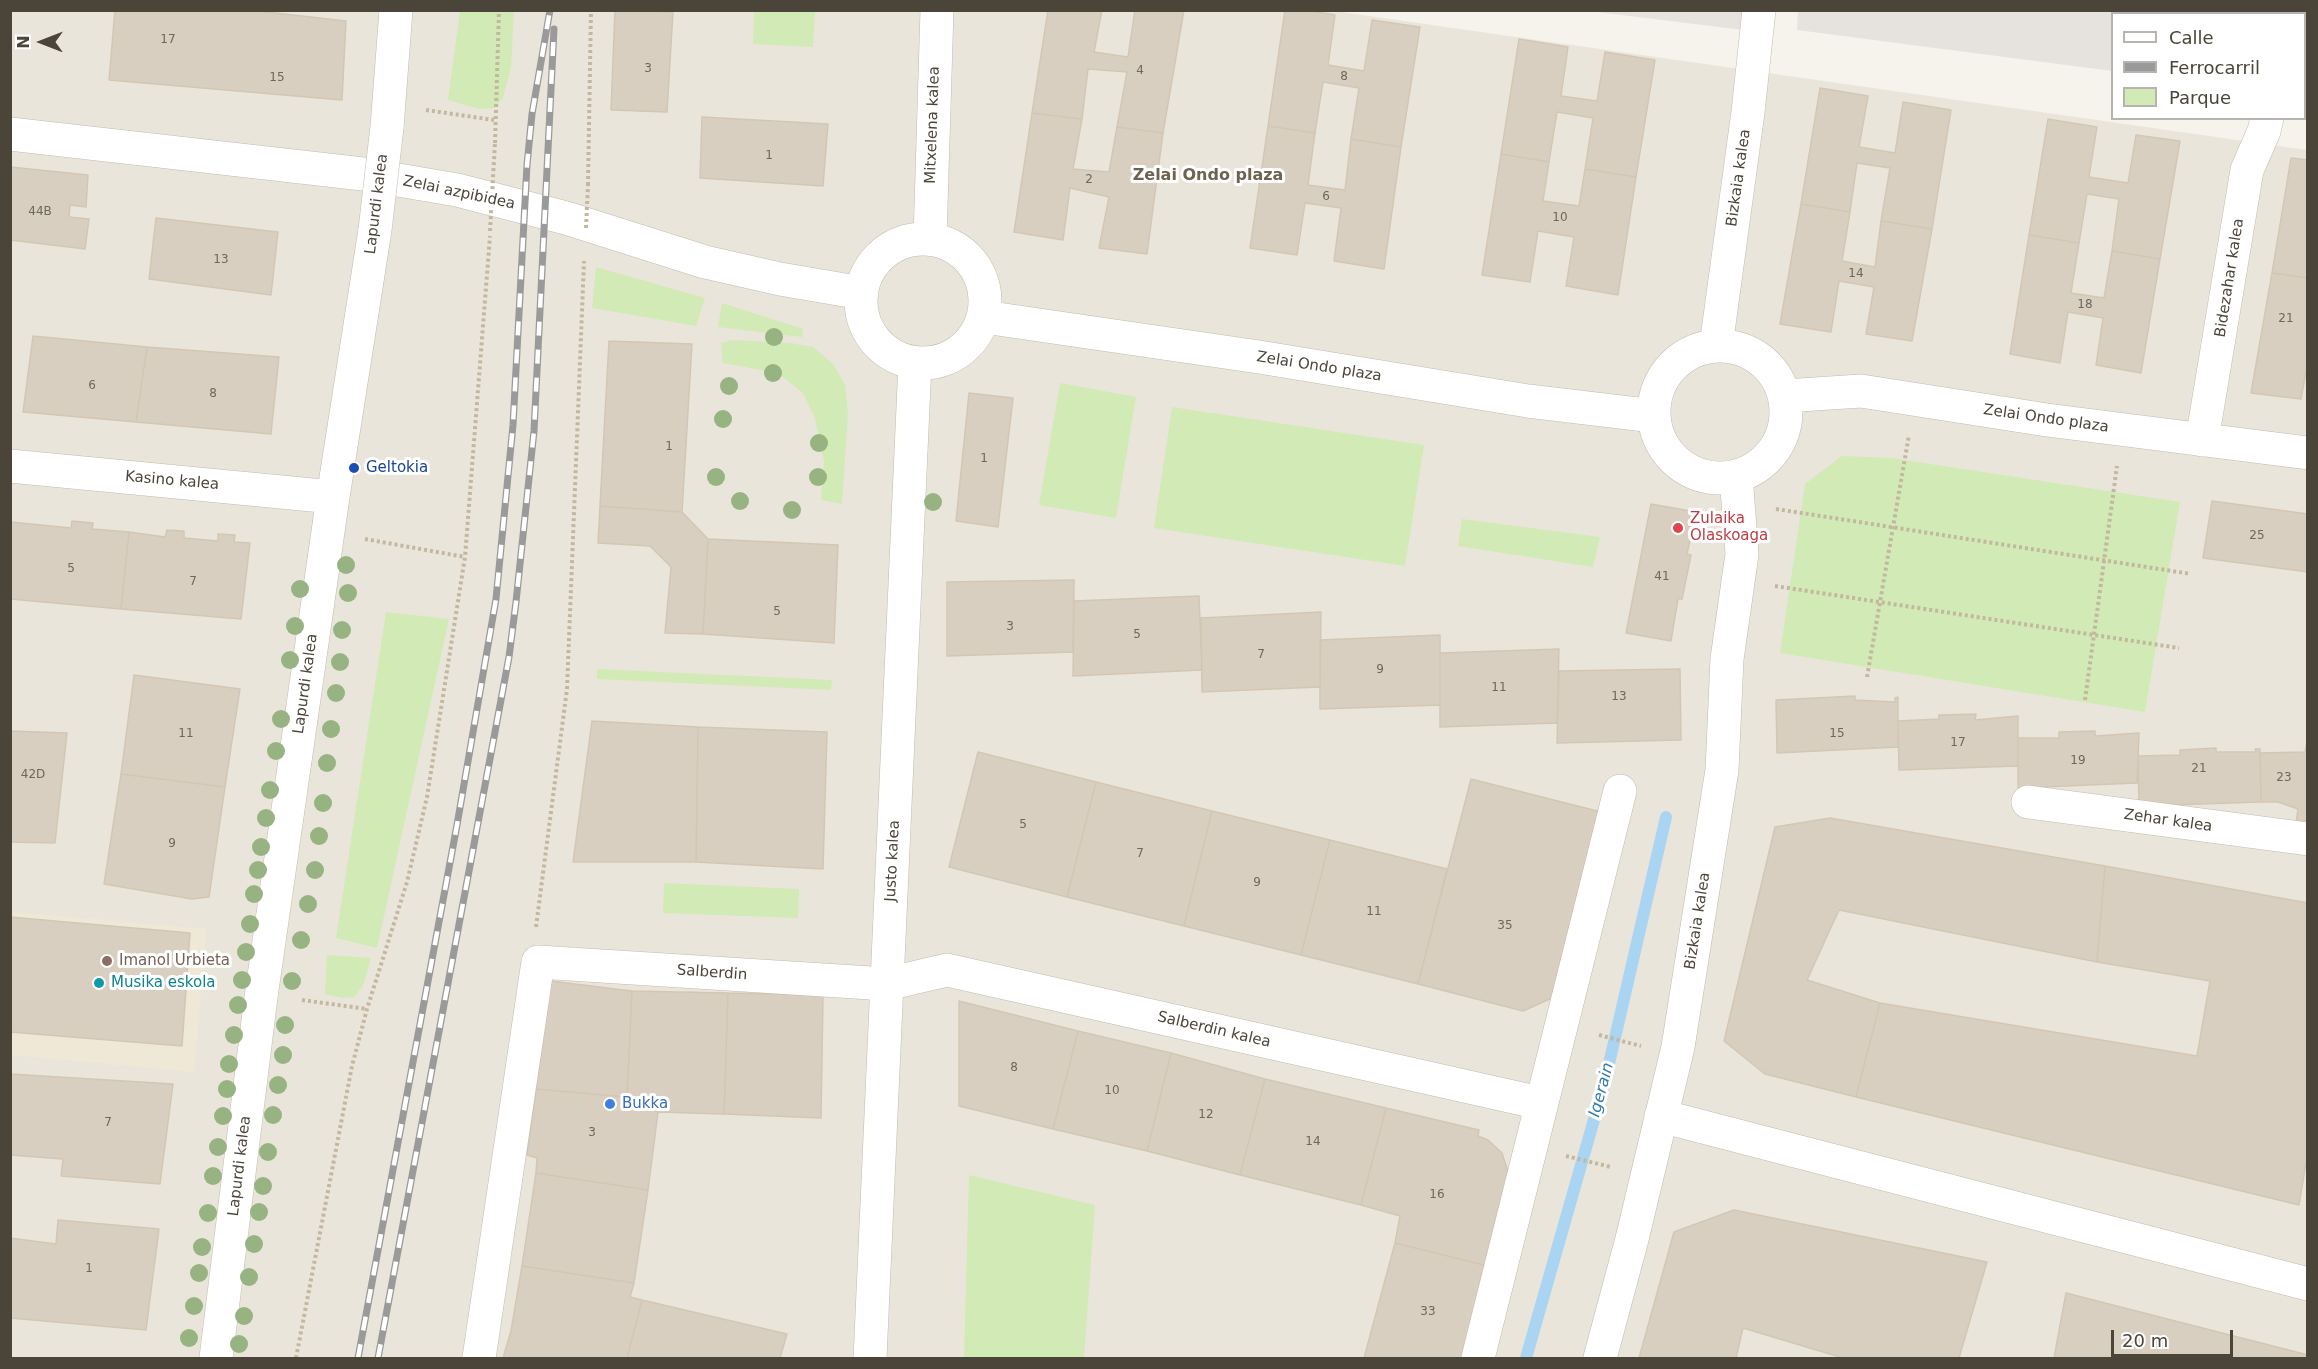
<!DOCTYPE html>
<style>
body{margin:0}
#map{position:relative;width:2318px;height:1369px;overflow:hidden;background:#f6f3ec;font-family:"DejaVu Sans",sans-serif}
canvas{display:block}
.frame{position:absolute;inset:0;border:12px solid #4b4439;pointer-events:none}
.legend{position:absolute;left:2111px;top:12px;width:195px;height:108px;box-sizing:border-box;background:#fff;border:2px solid #b7b4b0;margin:0;padding:8px 10px;list-style:none;font-size:18px;color:#4b4439}
.legend li{display:flex;align-items:center;gap:12px;height:30px}
.legend b{width:30px;border:2px solid #b7b4b0}
.north{position:absolute;left:12px;top:12px;width:60px;height:60px;-webkit-text-stroke:4px #fff;paint-order:stroke;rotate:270deg;font-size:16px;font-weight:700;line-height:24px;text-align:center;color:#4b4439}
.north::after{content:'';display:block;margin:auto;width:21px;height:27px;background:#4b4439;clip-path:polygon(50% 0,100% 100%,50% 72%,0 100%)}
.scale{position:absolute;left:2111px;top:1330px;width:122px;height:27px;box-sizing:border-box;border:3px solid #4b4439;border-top:0;padding-left:8px;font-size:18px;line-height:21px;white-space:nowrap;color:#4b4439;-webkit-text-stroke:4px #fff;paint-order:stroke}
</style>
<div id="map">
<canvas width="2318" height="1369"></canvas>
<div class="frame"></div>
<ul class="legend">
<li><b style="height:8px;background:#fff"></b>Calle</li>
<li><b style="height:8px;background:#9a9a9a"></b>Ferrocarril</li>
<li><b style="height:16px;background:#d2eab5"></b>Parque</li>
</ul>
<div class="north">N</div>
<div class="scale">20 m</div>
</div>
<script>
const ctx = document.querySelector('canvas').getContext('2d');
ctx.lineJoin = 'round';
function paint(path, color) { ctx.fillStyle = color; ctx.fill(path, 'evenodd'); }
const poly = rows => new Path2D(rows.map(r => 'M' + r).join(''));
function strokePath(path, color, width, dash) { ctx.strokeStyle = color; ctx.lineWidth = width; ctx.lineCap = dash ? 'butt' : 'round'; ctx.setLineDash(dash || []); ctx.stroke(path); }
function label(font, color, halo, rows, align = 'center') {
  ctx.font = font + ' "DejaVu Sans",sans-serif'; ctx.lineWidth = 6; ctx.setLineDash([]); ctx.textBaseline = 'middle'; ctx.strokeStyle = halo; ctx.fillStyle = color; for (const [text, x, y, turn = 0] of rows) {
    ctx.save(); ctx.translate(x, y); ctx.rotate((+turn || 0) * Math.PI / 180); ctx.textAlign = isNaN(turn) ? turn : align; if (halo) ctx.strokeText(text, 0, 0); ctx.fillText(text, 0, 0); ctx.restore();
  }
}
const residential = poly([
 [1327,10,2307,150,2307,1358,11,1358,10,11]
]);
const industrial = poly([
 [1798,10,2307,11,2307,95,2304,95,2304,14,2112,14,2112,71,1797,30],
 [1589,11,1744,11,1743,30]
]);
const education = poly([
 [10,912,206,929,194,1072,11,1055]
]);
const green = poly([
 [460,11,514,11,511,67,503,98,494,108,479,109,448,100],
 [754,11,815,11,813,47,753,44],
 [596,267,705,298,696,326,592,308],
 [722,303,803,329,802,337,718,327],
 [732,340,789,343,813,347,834,365,845,385,848,414,842,504,821,500,824,461,815,418,803,393,778,373,723,363,721,343],
 [1060,383,1136,397,1116,518,1039,505],
 [1172,407,1424,445,1405,566,1154,528],
 [1842,456,1891,458,2180,502,2145,712,1780,653,1805,484],
 [1462,519,1600,537,1593,567,1458,546],
 [386,612,449,619,377,948,336,938],
 [597,669,832,680,831,690,597,679],
 [664,883,799,889,798,918,663,913],
 [327,955,371,958,363,986,354,997,343,998,325,994],
 [969,1175,1095,1205,1084,1358,964,1358]
]);
const stream = poly([
 [1526,1358,1605,1081,1666,817]
]);
const building = poly([
 [115,10,249,10,346,21,342,100,109,80,115,10],
 [615,10,673,12,667,112,611,110,615,10],
 [1048,10,1102,10,1094,52,1128,57,1135,10,1184,10,1163,133,1117,127,1127,72,1088,69,1082,119,1032,113,1048,10],
 [1285,10,1305,10,1335,15,1328,65,1364,71,1372,20,1420,27,1401,147,1351,139,1359,88,1323,82,1315,133,1268,126,1285,10],
 [2199,10,2251,10,2250,14,2217,14,2199,10],
 [1519,39,1568,47,1561,96,1597,101,1605,52,1655,60,1636,177,1585,169,1593,118,1557,112,1549,162,1501,154,1519,39],
 [1820,88,1868,96,1859,147,1895,153,1903,102,1951,110,1932,229,1881,221,1890,168,1857,163,1850,212,1801,204,1820,88],
 [1032,113,1082,119,1073,169,1109,172,1117,127,1163,133,1147,254,1099,248,1109,197,1070,188,1063,240,1014,232,1032,113],
 [702,117,828,124,823,186,700,178,702,117],
 [2048,119,2097,127,2089,177,2128,183,2136,135,2180,141,2160,259,2112,251,2119,199,2087,194,2079,243,2029,235,2048,119],
 [1268,126,1315,133,1308,185,1345,190,1351,139,1401,147,1384,269,1334,261,1341,208,1305,203,1297,255,1250,248,1268,126],
 [1501,154,1549,162,1543,201,1579,206,1585,169,1636,177,1618,295,1566,286,1574,237,1538,231,1530,282,1482,275,1501,154],
 [2291,158,2308,160,2308,278,2272,273,2291,158],
 [10,167,88,175,86,207,70,205,69,217,89,219,85,249,10,240,10,167],
 [1801,204,1850,212,1842,261,1875,267,1881,221,1932,229,1912,341,1866,334,1874,287,1839,281,1831,332,1780,324,1801,204],
 [156,218,278,232,271,295,149,279,156,218],
 [2029,235,2079,243,2071,293,2104,298,2112,251,2160,259,2141,373,2096,365,2103,318,2068,312,2060,363,2010,354,2029,235],
 [2272,273,2308,278,2308,361,2301,399,2251,393,2272,273],
 [33,336,147,347,136,422,23,412,33,336],
 [609,341,692,344,682,512,600,506,609,341],
 [147,347,279,357,271,434,136,422,147,347],
 [969,393,1013,398,998,527,956,521,969,393],
 [2212,501,2308,514,2308,572,2203,558,2212,501],
 [1651,504,1696,512,1687,554,1691,555,1682,599,1678,599,1671,641,1626,633,1651,504],
 [600,506,682,512,708,539,703,634,665,633,671,567,650,546,598,543,600,506],
 [72,521,93,523,92,529,129,532,121,609,10,599,11,522,71,528,72,521],
 [167,530,184,531,184,538,218,541,218,534,235,535,234,542,250,543,241,619,121,609,129,532,165,537,167,530],
 [708,539,838,545,834,643,703,634,708,539],
 [1074,580,1073,652,947,656,947,582,1074,580],
 [1199,596,1202,670,1073,676,1074,601,1199,596],
 [1321,612,1320,687,1202,692,1201,618,1321,612],
 [1440,635,1440,705,1320,709,1320,640,1440,635],
 [1559,649,1557,723,1440,727,1440,653,1559,649],
 [1680,669,1681,740,1557,743,1559,671,1680,669],
 [134,675,240,689,225,787,121,774,134,675],
 [1855,696,1855,700,1895,702,1895,698,1898,697,1898,747,1777,753,1776,700,1855,696],
 [1976,714,1975,720,2018,716,2018,766,1899,770,1898,721,1939,719,1939,715,1976,714],
 [592,721,698,727,696,862,573,862,592,721],
 [698,727,827,732,823,869,696,862,698,727],
 [10,731,67,733,55,843,10,842,10,731],
 [2095,731,2095,736,2139,733,2137,783,2018,788,2018,738,2059,738,2059,732,2095,731],
 [2308,737,2308,831,2295,829,2298,809,2278,802,2261,802,2260,753,2305,752,2308,737],
 [2216,748,2216,752,2256,752,2255,749,2260,749,2261,802,2139,806,2138,756,2180,755,2180,750,2216,748],
 [978,752,1096,782,1067,897,949,867,978,752],
 [121,774,225,787,209,897,192,899,104,884,121,774],
 [1471,779,1605,813,1561,994,1523,1011,1418,984,1471,779],
 [1096,782,1212,811,1184,926,1067,897,1096,782],
 [1212,811,1330,840,1301,955,1184,926,1212,811],
 [1830,818,2105,866,2097,962,1839,910,1807,980,1880,1003,1856,1097,1765,1074,1724,1041,1775,827,1830,818],
 [1330,840,1447,869,1418,984,1301,955,1330,840],
 [2105,866,2308,903,2308,1151,2299,1205,1856,1097,1880,1003,2197,1056,2210,981,2097,962,2105,866],
 [10,917,190,933,182,1046,10,1032,10,917],
 [550,981,632,991,627,1097,536,1089,550,981],
 [632,991,728,993,724,1114,658,1112,627,1097,632,991],
 [728,993,823,995,821,1118,724,1114,728,993],
 [959,1001,1078,1031,1053,1129,959,1106,959,1001],
 [1078,1031,1171,1053,1147,1151,1053,1129,1078,1031],
 [1171,1053,1265,1079,1240,1175,1147,1151,1171,1053],
 [10,1074,173,1084,160,1184,61,1176,63,1159,10,1155,10,1074],
 [1265,1079,1386,1108,1361,1205,1240,1175,1265,1079],
 [536,1089,627,1097,658,1112,648,1190,536,1173,537,1158,527,1155,536,1089],
 [1386,1108,1479,1130,1478,1136,1488,1140,1502,1153,1508,1172,1492,1267,1395,1243,1400,1216,1361,1205,1386,1108],
 [536,1173,648,1190,634,1283,522,1266,536,1173],
 [1734,1210,1987,1262,1959,1358,1843,1358,1743,1328,1736,1358,1639,1358,1674,1232,1734,1210],
 [58,1220,159,1229,146,1330,10,1318,10,1238,56,1244,58,1220],
 [1395,1243,1492,1267,1469,1358,1364,1358,1395,1243],
 [522,1266,634,1283,630,1297,642,1300,627,1358,503,1358,511,1331,522,1266],
 [2066,1293,2308,1355,2308,1358,2054,1358,2066,1293],
 [642,1300,787,1334,780,1358,627,1358,642,1300]
]);
const path = poly([
 [426,110,494,120],
 [495,143,499,10],
 [588,185,591,10],
 [1776,509,2191,574],
 [365,539,465,557],
 [1775,586,2179,648],
 [1867,677,1909,435],
 [2085,700,2117,466],
 [536,927,567,689,584,261],
 [302,1000,367,1009],
 [1599,1035,1641,1046],
 [1566,1156,1611,1167],
 [296,1358,352,1066,367,1009,407,882,427,797,465,557,490,236]
]);
const street = poly([
 [2289,14,2290,10],
 [387,127,396,10],
 [10,134,363,174,457,190,566,218,705,262,780,279,862,293],
 [930,239,937,10],
 '861 301a62 62 0 1 1 124 0a62 62 0 1 1-124 0Z',
 [984,317,1259,357,1528,401,1654,416],
 [1716,346,1748,112,1759,10],
 '1654 412a66 66 0 1 1 132 0a66 66 0 1 1-132 0Z',
 [1784,396,1861,391,2047,420,2308,453],
 [2202,440,2247,170,2264,131,2267,118],
 [10,466,333,497],
 [2028,802,2308,839],
 [1661,1116,2308,1284],
 [216,1358,261,997,333,497,375,230],
 [479,1358,538,962,887,984,947,970,1540,1103],
 [870,1358,915,363],
 [1478,1358,1620,791],
 [1600,1358,1632,1239,1678,1047,1722,770,1727,659,1742,554,1736,476]
]);
const rail = poly([
 [358,1358,457,825,496,599,513,425,527,165,532,114,550,10],
 [378,1358,509,657,516,602,534,431,554,29]
]);
const pathBridge = poly([
 [586,228,588,185],
 [490,231,495,143]
]);
const streetBridge = poly([
 [375,230,387,127]
]);
const trees = [
 [774,337],
 [773,373],
 [729,386],
 [723,419],
 [819,443],
 [716,477],
 [818,477],
 [740,501],
 [933,502],
 [792,510],
 [346,565],
 [300,589],
 [348,593],
 [295,626],
 [342,630],
 [290,660],
 [340,662],
 [336,693],
 [281,719],
 [331,729],
 [276,751],
 [327,763],
 [270,790],
 [323,803],
 [266,818],
 [319,836],
 [261,847],
 [258,870],
 [315,870],
 [254,894],
 [308,904],
 [250,924],
 [301,940],
 [246,952],
 [242,980],
 [292,981],
 [238,1005],
 [285,1025],
 [234,1035],
 [283,1055],
 [229,1064],
 [278,1085],
 [227,1089],
 [273,1115],
 [223,1116],
 [218,1147],
 [268,1152],
 [213,1176],
 [263,1186],
 [259,1212],
 [208,1213],
 [254,1244],
 [202,1247],
 [199,1273],
 [249,1277],
 [194,1306],
 [244,1316],
 [189,1338],
 [239,1344]
];
const markers = [
 [354,468,6,"#1a4fb4"],
 [1678,528,6,"#e0444e"],
 [107,961,6,"#8d6e63"],
 [99,983,6,"#0f9aa8"],
 [610,1104,6,"#3f7fe0"]
];
const numberNames = [
 ["17",168,40],
 ["3",648,69],
 ["4",1140,71],
 ["8",1344,77],
 ["15",277,78],
 ["1",769,156],
 ["2",1089,180],
 ["6",1326,197],
 ["44B",40,212],
 ["10",1560,218],
 ["13",221,260],
 ["14",1856,274],
 ["18",2085,305],
 ["21",2286,319],
 ["6",92,386],
 ["8",213,394],
 ["1",669,447],
 ["1",984,459],
 ["25",2257,536],
 ["5",71,569],
 ["41",1662,577],
 ["7",193,582],
 ["5",777,612],
 ["3",1010,627],
 ["5",1137,635],
 ["7",1261,655],
 ["9",1380,670],
 ["11",1499,688],
 ["13",1619,697],
 ["11",186,734],
 ["15",1837,734],
 ["17",1958,743],
 ["19",2078,761],
 ["21",2199,769],
 ["42D",33,775],
 ["23",2284,778],
 ["5",1023,825],
 ["9",172,844],
 ["7",1140,854],
 ["9",1257,883],
 ["11",1374,912],
 ["35",1505,926],
 ["8",1014,1068],
 ["10",1112,1091],
 ["12",1206,1115],
 ["7",108,1123],
 ["3",592,1133],
 ["14",1313,1142],
 ["16",1437,1195],
 ["1",89,1269],
 ["33",1428,1312]
];
const streetNames = [
 ["Mitxelena kalea",933,125,-88],
 ["Bizkaia kalea",1739,178,-82],
 ["Zelai azpibidea",459,193,12],
 ["Lapurdi kalea",377,204,-83],
 ["Bidezahar kalea",2230,278,-81],
 ["Zelai Ondo plaza",1319,367,9],
 ["Zelai Ondo plaza",2046,419,8],
 ["Kasino kalea",172,481,5],
 ["Lapurdi kalea",306,684,-82],
 ["Zehar kalea",2168,821,8],
 ["Justo kalea",893,861,-87],
 ["Bizkaia kalea",1698,921,-81],
 ["Salberdin",712,973,4],
 ["Salberdin kalea",1214,1030,13],
 ["Lapurdi kalea",240,1166,-83]
];
const transitNames = [
 ["Geltokia",366,468]
];
const healthNames = [
 ["Zulaika",1690,519],
 ["Olaskoaga",1690,536]
];
const educationNames = [
 ["Imanol Urbieta",119,961]
];
const cultureNames = [
 ["Musika eskola",111,983]
];
const shopNames = [
 ["Bukka",622,1104]
];
const neighbourhoodNames = [
 ["Zelai Ondo plaza",1208,176]
];
const waterNames = [
 ["Igerain",1602,1090,-75]
];
paint(residential, '#eae5da');
paint(industrial, '#e6e2dd');
paint(education, '#efe8d6');
paint(green, '#d2eab5');
strokePath(stream, '#a9d4f2', 12);
paint(building, '#d8cfc1');
strokePath(building, '#d3c7b4', 1.5);
strokePath(street, '#c2bbae', 34);
strokePath(path, '#c4b79f', 4, [3, 3]);
strokePath(street, '#fff', 33);
strokePath(rail, '#9a9a9a', 7);
strokePath(rail, '#fff', 4.5, [14]);
strokePath(streetBridge, '#c2bbae', 34, []);
strokePath(pathBridge, '#c4b79f', 4, [3, 3]);
strokePath(streetBridge, '#fff', 33);
ctx.fillStyle = '#97b381';
for (const [x, y] of trees) { ctx.beginPath(); ctx.arc(x, y, 9, 0, 2 * Math.PI); ctx.fill(); }
for (const [x, y, r, color] of markers) { const dot = new Path2D(); dot.arc(x, y, r, 0, 2 * Math.PI); ctx.fillStyle = color; ctx.fill(dot); strokePath(dot, '#fff', 2); }
label('12px', '#6e675b', null, numberNames);
label('15px', '#4b4439', '#fff', streetNames);
label('15px', '#164399', '#fff', transitNames, 'left');
label('15px', '#be3a42', '#fff', healthNames, 'left');
label('15px', '#785e54', '#fff', educationNames, 'left');
label('15px', '#0d838f', '#fff', cultureNames, 'left');
label('15px', '#366cbe', '#fff', shopNames, 'left');
label('bold 16px', '#6e6250', '#fff', neighbourhoodNames);
label('italic 16px', '#2e7ab2', '#fff', waterNames);
</script>
